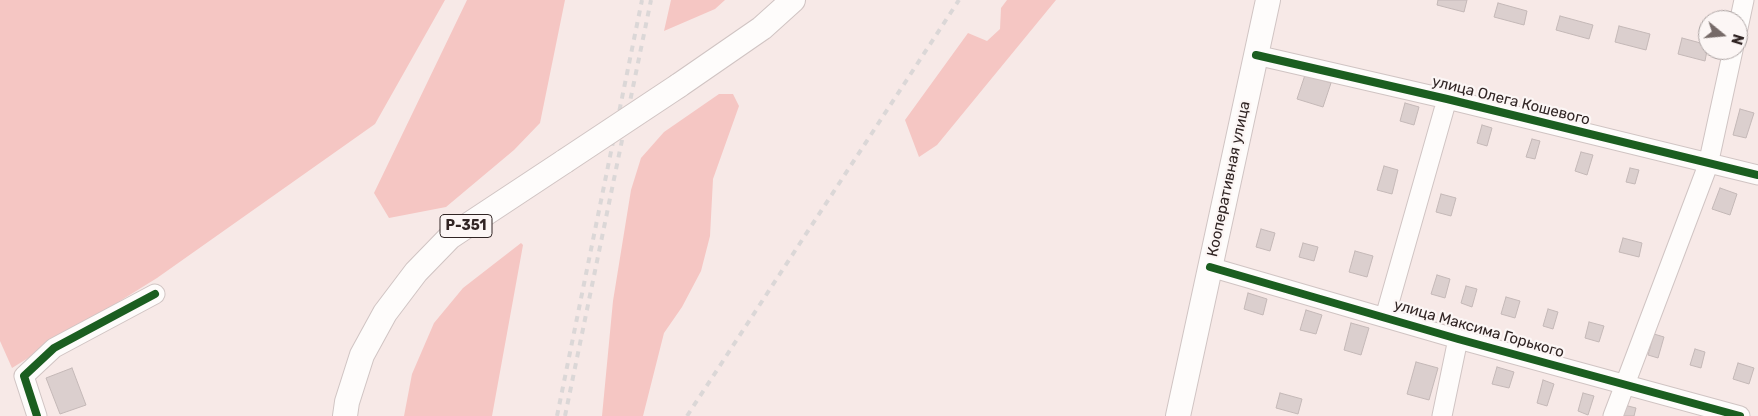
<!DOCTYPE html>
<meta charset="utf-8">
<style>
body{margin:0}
#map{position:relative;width:1758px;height:416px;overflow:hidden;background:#f7e9e7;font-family:Rubik,sans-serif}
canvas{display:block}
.north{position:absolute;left:1698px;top:10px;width:50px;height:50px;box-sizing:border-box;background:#fcf6f5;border:1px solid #aba2a1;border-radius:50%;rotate:107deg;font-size:14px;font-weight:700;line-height:20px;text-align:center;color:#312524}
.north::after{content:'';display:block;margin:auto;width:18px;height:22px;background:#766a68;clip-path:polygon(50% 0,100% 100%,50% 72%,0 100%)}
</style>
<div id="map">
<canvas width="1758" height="416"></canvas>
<div class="north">N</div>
</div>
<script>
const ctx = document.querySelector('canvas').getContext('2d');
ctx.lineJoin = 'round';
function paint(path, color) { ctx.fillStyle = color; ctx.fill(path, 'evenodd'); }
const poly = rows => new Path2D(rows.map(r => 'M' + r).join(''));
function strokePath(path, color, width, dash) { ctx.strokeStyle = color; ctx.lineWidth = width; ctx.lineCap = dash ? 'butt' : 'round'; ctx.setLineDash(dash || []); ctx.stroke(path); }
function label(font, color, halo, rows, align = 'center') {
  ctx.font = font + ' Rubik,sans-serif'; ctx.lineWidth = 4.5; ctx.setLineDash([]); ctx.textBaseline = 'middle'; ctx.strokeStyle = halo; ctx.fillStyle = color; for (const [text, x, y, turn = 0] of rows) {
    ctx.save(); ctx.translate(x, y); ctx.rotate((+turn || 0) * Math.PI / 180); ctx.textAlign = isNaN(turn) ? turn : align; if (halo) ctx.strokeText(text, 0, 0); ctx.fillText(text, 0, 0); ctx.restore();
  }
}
const green = poly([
 [0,0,445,0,375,124,157,278,12,368,0,341],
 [467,0,565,0,540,123,514,150,446,207,389,218,374,193],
 [671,0,725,0,715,9,664,31],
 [1007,0,1056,0,937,145,919,157,905,120,968,33,987,41,1000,29,1001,8],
 [719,94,733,94,739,106,713,179,710,236,701,271,682,307,664,333,643,416,602,416,613,301,631,190,641,158,664,132],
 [521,243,523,245,492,416,404,416,412,374,434,323,463,288]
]);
const building = poly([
 [1438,0,1467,0,1464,12,1437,5,1438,0],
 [1498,3,1527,11,1524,25,1494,17,1498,3],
 [1560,16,1593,25,1589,39,1556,30,1560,16],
 [1619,26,1650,34,1646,50,1615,42,1619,26],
 [1682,38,1708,45,1705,61,1678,54,1682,38],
 [1305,75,1331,83,1323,107,1297,99,1305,75],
 [1405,103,1419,107,1414,125,1400,121,1405,103],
 [1740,109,1754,113,1746,138,1733,135,1740,109],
 [1482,125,1492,128,1487,146,1477,143,1482,125],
 [1532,139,1540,141,1535,159,1526,157,1532,139],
 [1581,152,1593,155,1587,175,1575,171,1581,152],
 [1384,166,1398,170,1392,194,1377,190,1384,166],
 [1630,168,1639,170,1635,184,1626,182,1630,168],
 [1720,188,1737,194,1730,215,1712,209,1720,188],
 [1441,194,1456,198,1451,216,1436,212,1441,194],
 [1261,229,1275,233,1270,251,1256,247,1261,229],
 [1623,238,1642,243,1639,257,1619,252,1623,238],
 [1303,243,1318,247,1314,261,1299,257,1303,243],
 [1355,251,1373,256,1367,277,1349,272,1355,251],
 [1437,275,1450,279,1445,298,1431,294,1437,275],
 [1466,286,1477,289,1472,307,1461,303,1466,286],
 [1248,293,1267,299,1263,315,1244,309,1248,293],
 [1506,297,1520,301,1515,318,1501,314,1506,297],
 [1548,309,1558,312,1553,329,1543,326,1548,309],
 [1306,310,1322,315,1316,334,1300,330,1306,310],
 [1589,322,1604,326,1599,342,1585,338,1589,322],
 [1351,323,1369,328,1361,355,1344,350,1351,323],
 [1654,334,1664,337,1658,358,1648,355,1654,334],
 [1695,349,1705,352,1701,368,1690,365,1695,349],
 [1416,362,1438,368,1429,400,1407,394,1416,362],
 [1738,363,1754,368,1749,384,1733,379,1738,363],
 [1497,367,1514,372,1509,388,1492,384,1497,367],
 [72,368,86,405,60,414,46,378,72,368],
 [1543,380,1554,384,1547,406,1537,403,1543,380],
 [1280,393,1302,399,1298,414,1276,408,1280,393],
 [1583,393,1594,396,1588,415,1578,411,1583,393],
 [1624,405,1636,408,1634,416,1621,416,1624,405]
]);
const minor = poly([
 [1738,28,1744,0],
 [1256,55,1447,99,1758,175],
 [1210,267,1458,339,1740,416],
 [1385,317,1447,99],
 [37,416,24,376,54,348,155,294],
 [1442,416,1458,339],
 [1613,416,1708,165,1733,50]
]);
const major = poly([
 [678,86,762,28,793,0],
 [345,416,347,402,362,355,385,313,416,272,450,237,565,161],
 [1178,416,1268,0]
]);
const rail = poly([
 [557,416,642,0],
 [565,416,651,0],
 [687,416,959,0]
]);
const majorBridge = poly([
 [565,161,678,86]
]);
const cycleway = poly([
 [1256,55,1447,99,1758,175],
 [1210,267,1458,339,1740,416],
 [37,416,24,376,54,348,155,294]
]);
const shields = [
 [466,226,52]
];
const shieldNames = [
 ["Р-351",466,226]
];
const streetNames = [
 ["улица Олега Кошевого",1511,101,14],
 ["Кооперативная улица",1229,179,-78],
 ["улица Максима Горького",1479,329,16]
];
paint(green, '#f5c6c3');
paint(building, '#dbcfce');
strokePath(building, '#c4b8b7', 1);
strokePath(minor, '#d0c4c3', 21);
strokePath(major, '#d0c4c3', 26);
strokePath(minor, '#fefcfb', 19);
strokePath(major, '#fefcfb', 24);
strokePath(rail, '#dbd7d7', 4, [6, 6]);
strokePath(majorBridge, '#d0c4c3', 26, []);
strokePath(majorBridge, '#fefcfb', 24);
strokePath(cycleway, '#1b5e20', 8);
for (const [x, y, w] of shields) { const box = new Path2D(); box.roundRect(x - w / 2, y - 11.5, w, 23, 4); ctx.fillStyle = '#fcf6f5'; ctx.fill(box); strokePath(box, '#312524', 1); }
label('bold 14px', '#312524', null, shieldNames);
label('15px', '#312524', '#fcf6f5', streetNames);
</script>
